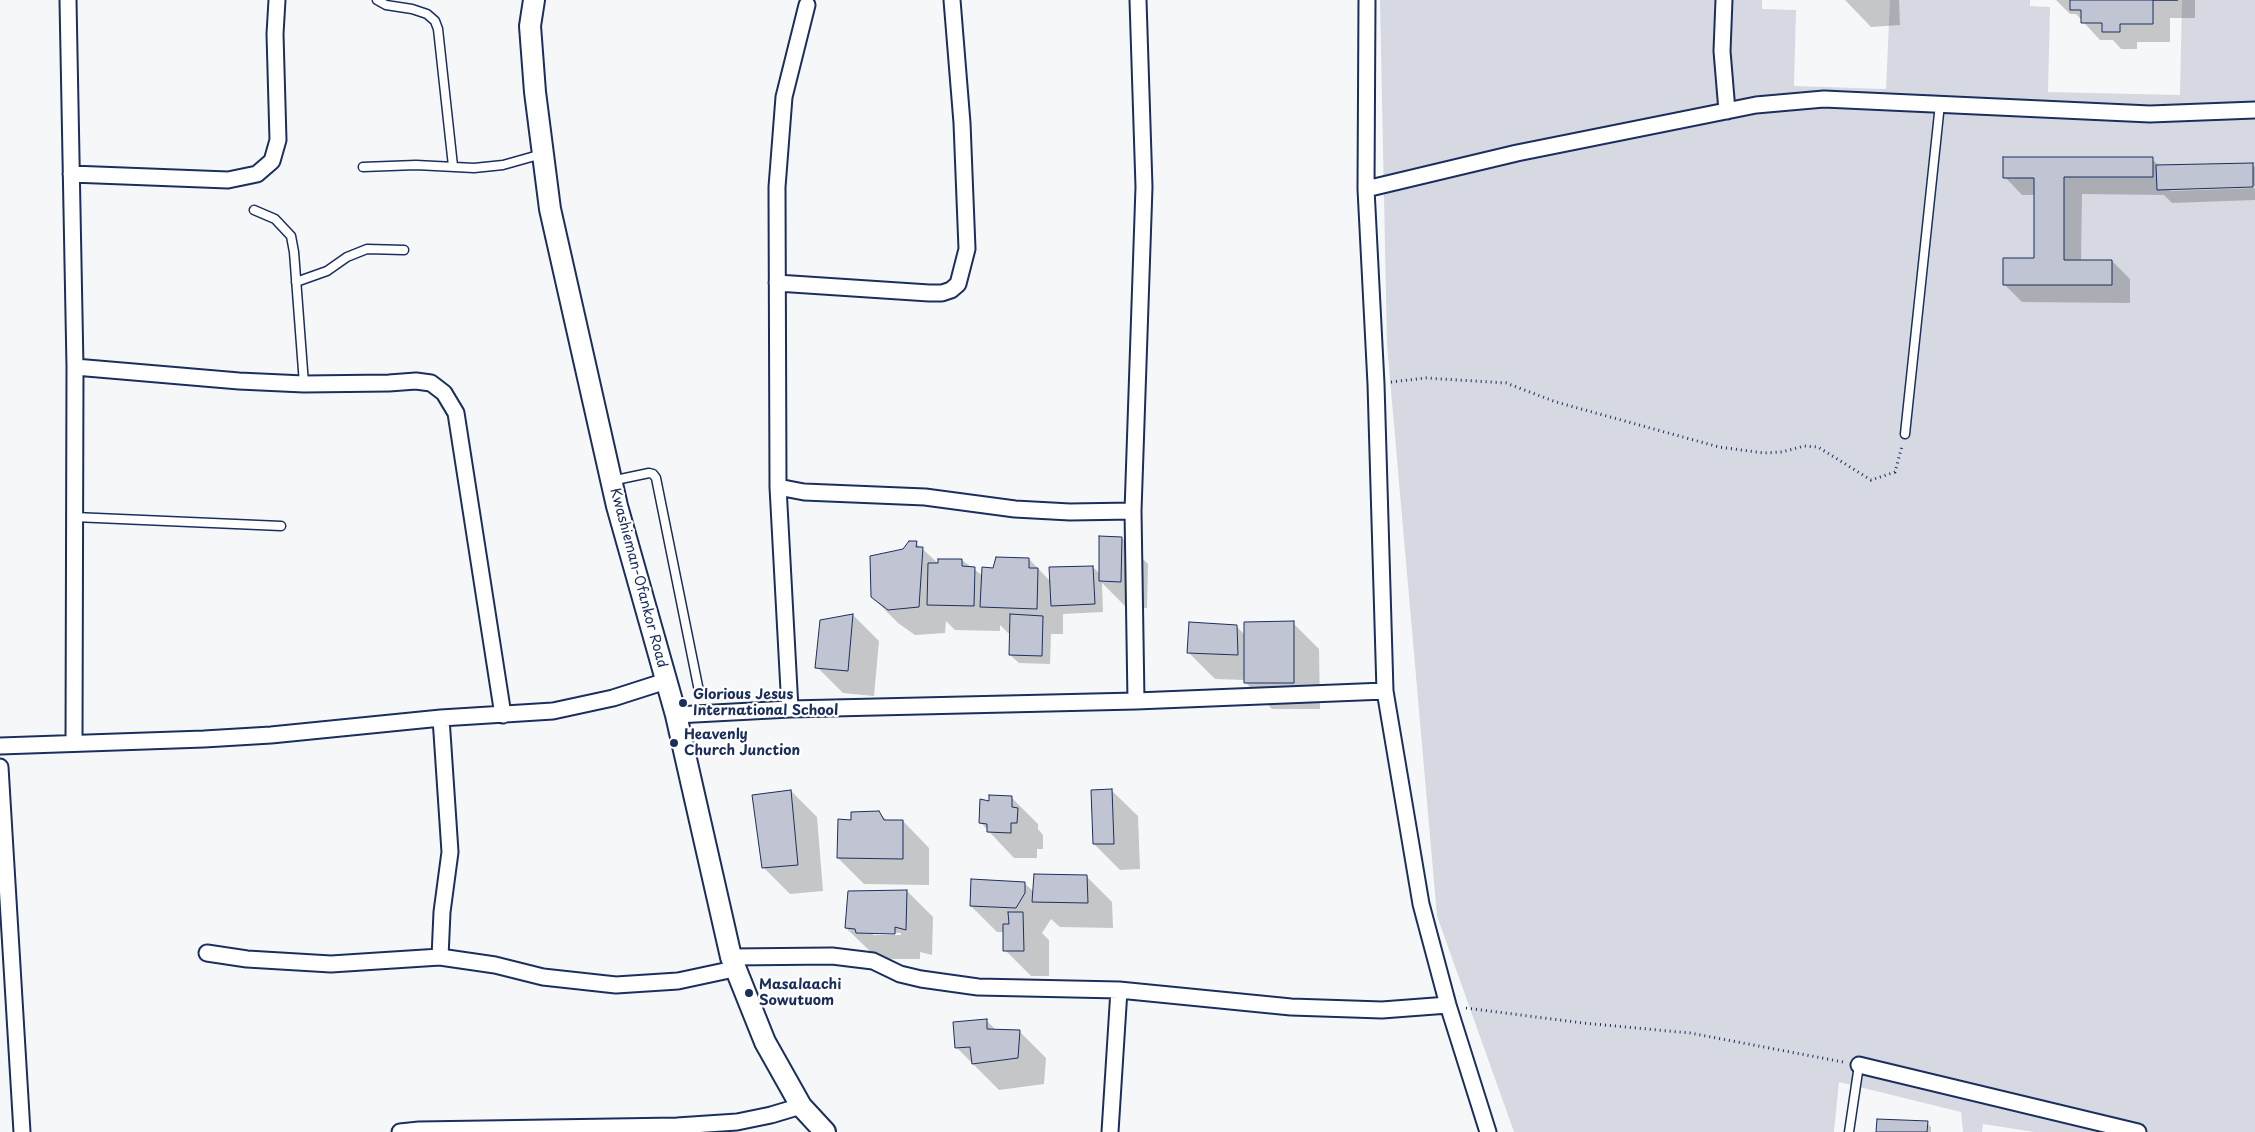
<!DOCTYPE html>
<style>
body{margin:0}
canvas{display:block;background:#f6f7f9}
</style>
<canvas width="2255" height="1132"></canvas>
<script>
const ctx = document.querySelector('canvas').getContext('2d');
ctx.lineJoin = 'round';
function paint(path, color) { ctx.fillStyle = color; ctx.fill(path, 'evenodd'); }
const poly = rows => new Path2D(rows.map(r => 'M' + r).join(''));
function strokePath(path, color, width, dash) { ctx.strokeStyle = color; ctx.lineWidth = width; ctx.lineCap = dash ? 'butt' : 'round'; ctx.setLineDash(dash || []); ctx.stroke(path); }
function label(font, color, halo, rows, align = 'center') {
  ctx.font = font + ' "Playpen Sans",sans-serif'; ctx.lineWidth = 4.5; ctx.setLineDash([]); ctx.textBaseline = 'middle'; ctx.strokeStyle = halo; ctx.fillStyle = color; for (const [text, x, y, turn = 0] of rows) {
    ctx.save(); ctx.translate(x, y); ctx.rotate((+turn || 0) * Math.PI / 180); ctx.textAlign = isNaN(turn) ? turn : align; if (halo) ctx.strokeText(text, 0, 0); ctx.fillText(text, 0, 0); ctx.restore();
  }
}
const green = poly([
 [1380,0,1762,0,1762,9,1796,10,1794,86,1886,89,1890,0,2030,0,2030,6,2050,7,2048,92,2180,95,2182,0,2255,0,2255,1132,2034,1132,1983,1124,1982,1132,1963,1132,1961,1112,1839,1082,1834,1132,1514,1132,1437,916,1387,345]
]);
const shadow = poly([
 [1845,0,1899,0,1900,25,1871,27],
 [2056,0,2195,0,2195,18,2170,18,2170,42,2137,42,2137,49,2121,49,2113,40,2100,40,2076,14,2070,14],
 [2152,159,2160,167,2252,164,2255,167,2255,186,2170,188,2170,191,2255,188,2255,200,2172,203,2164,195,2082,194,2081,261,2112,261,2130,279,2130,303,2022,302,2004,284,2035,259,2035,195,2022,195,2005,177],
 [1122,538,1148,564,1147,608,1126,607,1102,583,1103,612,1063,614,1063,634,1051,634,1050,664,1019,663,1010,655,1011,633,1008,633,1000,625,1000,631,955,630,946,621,945,633,915,635,898,623,872,597,904,550,916,543,940,565,962,560,983,576,994,569,1029,559,1051,582,1093,567,1100,574],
 [853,615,879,641,874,696,843,693,817,667,822,621],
 [1293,623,1319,649,1320,709,1272,709,1246,683,1246,680,1215,679,1189,653,1236,626,1246,636],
 [1111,790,1138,816,1140,869,1120,870,1094,844],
 [791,791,817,817,823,891,790,894,763,867],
 [1012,798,1038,824,1038,829,1043,835,1043,849,1037,849,1037,858,1014,858,981,823,990,803],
 [879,812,887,821,903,821,929,848,929,885,864,884,838,858,852,822],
 [1086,876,1112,902,1113,928,1060,927,1051,919,1042,933,1049,940,1049,976,1031,976,1005,950,1004,932,997,932,971,906,1024,883,1034,892],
 [907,891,933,917,932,955,920,952,920,959,884,959,879,954,873,954,846,928],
 [873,932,901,933,901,935,873,935],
 [986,1020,996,1030,1020,1032,1046,1058,1044,1084,999,1090,956,1047],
 [1927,1123,1931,1127,1931,1132,1877,1132]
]);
const building = poly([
 [2070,0,2178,0,2153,0,2153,24,2120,24,2120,32,2102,32,2102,23,2081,23,2081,10,2070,10,2070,0],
 [2003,157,2153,157,2153,177,2064,177,2064,260,2112,260,2112,285,2003,285,2003,258,2034,258,2034,178,2003,178,2003,157],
 [2253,163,2253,187,2157,190,2156,165,2253,163],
 [1099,536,1122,537,1121,582,1099,581,1099,536],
 [909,541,917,541,916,547,923,547,919,607,888,610,871,597,870,556,903,549,909,541],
 [996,557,1029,558,1029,568,1038,568,1037,609,980,607,982,567,993,568,996,557],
 [938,559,962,559,962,566,975,567,974,606,927,605,928,563,938,563,938,559],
 [1093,566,1095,604,1051,606,1049,567,1093,566],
 [853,614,848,671,815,668,820,620,853,614],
 [1010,614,1043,616,1042,656,1009,655,1010,614],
 [1294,621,1294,683,1244,683,1244,622,1294,621],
 [1189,622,1237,625,1238,655,1187,653,1189,622],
 [1112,789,1114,844,1093,844,1091,790,1112,789],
 [791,790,798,865,762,868,752,795,791,790],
 [989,795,1012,796,1012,807,1018,808,1017,823,1011,823,1011,833,987,832,987,824,979,823,980,799,989,801,989,795],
 [879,811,884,820,903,820,903,859,837,858,838,819,851,820,851,812,879,811],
 [1034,874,1087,875,1088,903,1032,902,1034,874],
 [971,879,1025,882,1025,893,1016,908,970,906,971,879],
 [907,890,906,930,895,927,895,934,856,933,855,929,845,928,848,891,907,890],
 [1008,912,1023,912,1024,951,1003,951,1003,924,1009,924,1008,912],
 [987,1019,987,1029,1020,1030,1018,1058,972,1064,970,1047,955,1048,953,1022,987,1019],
 [1877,1119,1928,1121,1927,1132,1876,1132,1877,1119]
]);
const path = poly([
 [1391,382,1426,378,1506,383,1556,402,1719,447,1764,453,1782,452,1804,446,1818,447,1871,480,1895,472,1902,446],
 [1466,1008,1583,1023,1690,1033,1843,1062]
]);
const lane = poly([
 [377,0,386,5,412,9,427,14,435,21,438,29,453,166],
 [363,167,416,165,474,168,503,165,542,154],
 [254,210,275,219,291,236,294,252,304,384],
 [296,282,327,271,347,257,367,249,404,250],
 [1905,434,1940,104],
 [611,481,649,473,653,474,656,478,699,691],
 [74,517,281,526],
 [1849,1132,1859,1065]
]);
const street = poly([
 [68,0,75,367,74,743],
 [1367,0,1366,189,1376,384,1385,691,1421,904,1448,1005,1488,1132],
 [1724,0,1722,51,1727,111],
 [71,174,228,180,257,174,272,161,278,140,275,34,277,0],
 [1366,189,1517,153,1756,105,1824,99,2150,114,2255,110],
 [777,283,929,293,942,293,951,290,958,284,967,249,962,123,952,0],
 [75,367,239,381,304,384,389,383,416,381,431,383,444,393,456,413,503,715],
 [778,487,804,492,925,497,1015,509,1070,512,1133,511],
 [1136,701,1133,511,1144,187,1138,0],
 [790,709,778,487,777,187,784,97,807,5],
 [676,715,790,709,1136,701,1385,691],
 [0,746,204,739,271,735,441,718,553,711,613,698,666,681],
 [0,767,22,1132],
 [207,953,247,959,331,964,440,957,495,965,543,977,616,985,678,981,734,969],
 [440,957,442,912,450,852,441,718],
 [731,957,832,956,873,961,900,974,921,979,978,987,1119,990,1291,1007,1382,1010,1448,1005],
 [1859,1065,2138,1132],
 [400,1132,419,1130,677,1126,737,1122,771,1115,801,1106],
 [1110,1132,1119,990]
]);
const secondary = poly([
 [534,0,530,26,535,92,550,209,617,506,676,715,731,957,765,1042,801,1106,825,1132]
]);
const markers = [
 [683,703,5,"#1b2f5e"],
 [674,743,5,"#1b2f5e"],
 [749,993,5,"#1b2f5e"]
];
const streetNames = [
 ["Kwashieman-Ofankor Road",638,578,75]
];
const poiNames = [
 ["Glorious Jesus",693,695],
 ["International School",693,711],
 ["Heavenly",684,735],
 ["Church Junction",684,751],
 ["Masalaachi",759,985],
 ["Sowutuom",759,1001]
];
paint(green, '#d6d9e2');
paint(shadow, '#0003');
paint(building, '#c0c4d3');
strokePath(building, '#1b2f5e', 1);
strokePath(lane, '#1b2f5e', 11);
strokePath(street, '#1b2f5e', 19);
strokePath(secondary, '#1b2f5e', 24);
strokePath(path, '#1b2f5e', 3, [1, 4]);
strokePath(lane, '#fff', 8);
strokePath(street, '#fff', 15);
strokePath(secondary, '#fff', 20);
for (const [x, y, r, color] of markers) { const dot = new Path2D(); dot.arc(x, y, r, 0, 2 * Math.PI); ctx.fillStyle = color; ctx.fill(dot); strokePath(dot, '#fff', 2); }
label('14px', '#1b2f5e', '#fff', streetNames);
label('bold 14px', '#1b2f5e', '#fff', poiNames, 'left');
</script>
